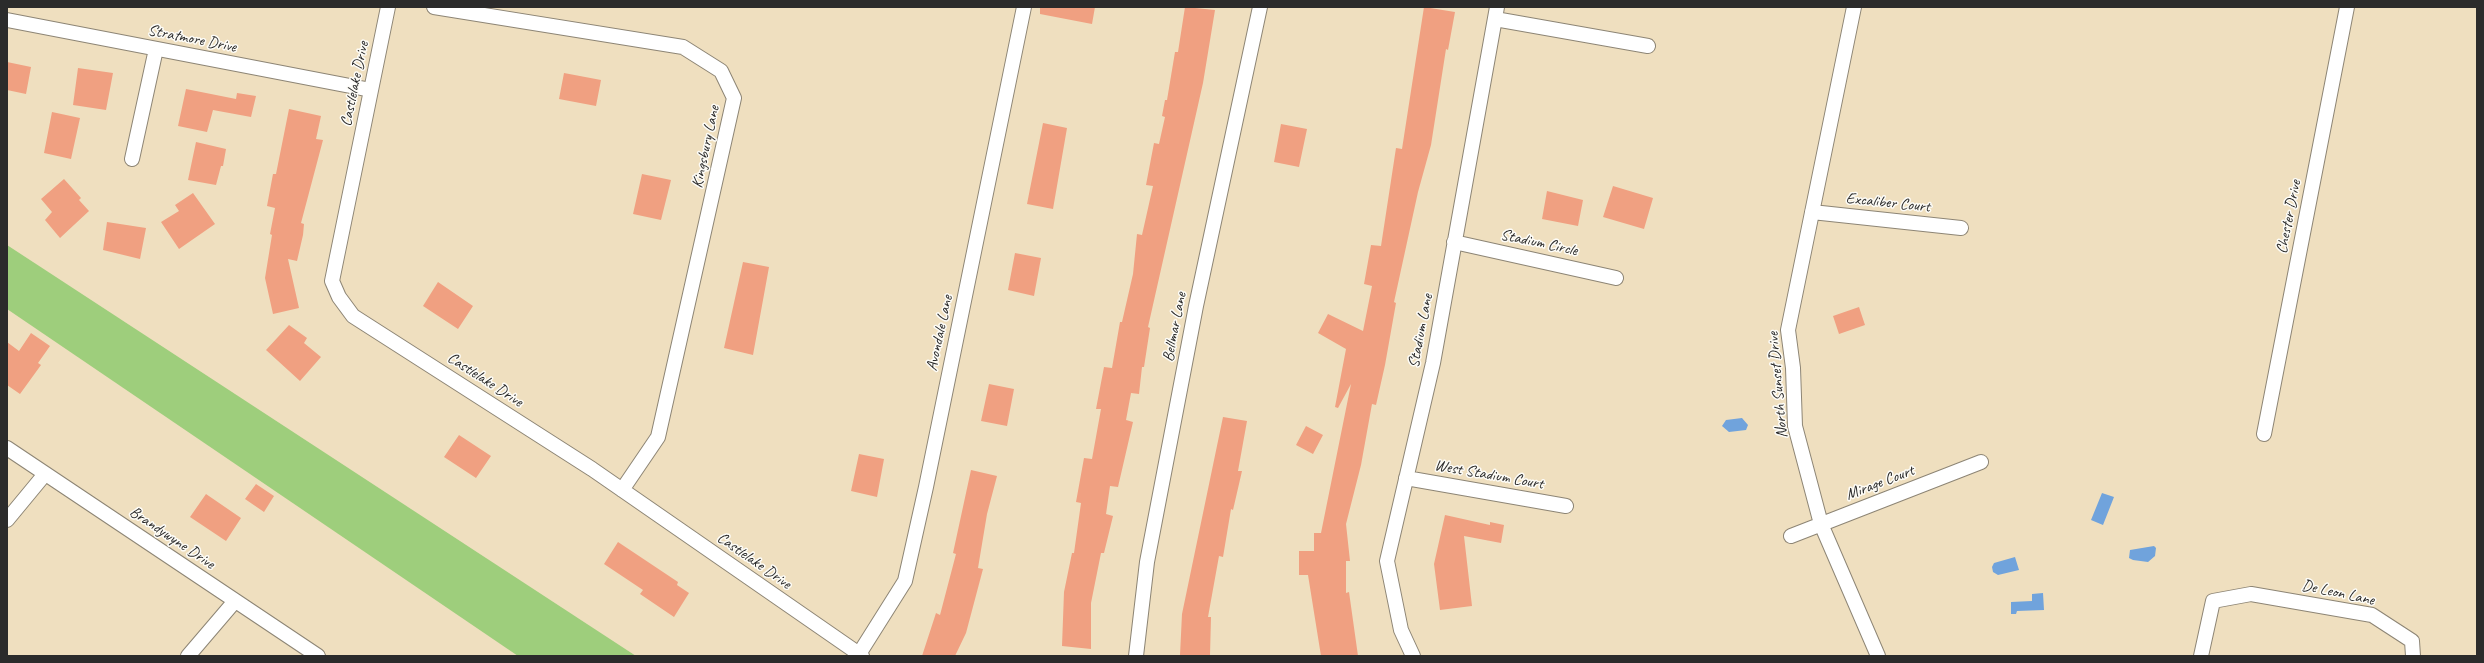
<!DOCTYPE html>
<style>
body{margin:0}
#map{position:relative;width:2484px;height:663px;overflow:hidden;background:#efdfbf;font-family:Caveat,sans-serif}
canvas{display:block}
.frame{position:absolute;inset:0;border:8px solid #2b2b2b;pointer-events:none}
</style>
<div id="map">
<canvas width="2484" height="663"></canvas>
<div class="frame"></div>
</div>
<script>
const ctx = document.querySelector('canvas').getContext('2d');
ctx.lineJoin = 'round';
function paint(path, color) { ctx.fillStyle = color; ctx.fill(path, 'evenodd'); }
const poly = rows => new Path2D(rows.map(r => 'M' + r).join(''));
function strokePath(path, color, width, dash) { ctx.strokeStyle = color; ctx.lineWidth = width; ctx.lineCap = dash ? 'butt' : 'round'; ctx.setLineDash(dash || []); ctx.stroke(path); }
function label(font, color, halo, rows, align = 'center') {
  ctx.font = font + ' Caveat,sans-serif'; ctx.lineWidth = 3; ctx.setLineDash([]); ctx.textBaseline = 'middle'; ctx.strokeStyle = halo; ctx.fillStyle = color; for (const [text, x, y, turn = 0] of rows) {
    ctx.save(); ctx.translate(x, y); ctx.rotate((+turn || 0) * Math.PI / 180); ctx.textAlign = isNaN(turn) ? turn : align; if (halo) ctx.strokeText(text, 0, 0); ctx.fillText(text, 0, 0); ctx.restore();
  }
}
const green = poly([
 [7,245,636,656,518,656,7,309]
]);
const water = poly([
 [1742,418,1748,425,1746,430,1729,432,1722,426,1726,420],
 [2102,493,2114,497,2103,525,2091,520],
 [2154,546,2156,548,2155,556,2148,562,2133,560,2129,558,2130,550],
 [2015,557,2019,570,1998,575,1993,572,1992,567,1994,563],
 [2043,593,2044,610,2017,611,2016,614,2011,614,2011,602,2032,601,2032,594]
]);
const building = poly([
 [1040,7,1095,7,1092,24,1040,14],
 [1185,7,1215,10,1203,83,1148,327,1150,328,1144,367,1142,367,1139,394,1131,393,1126,420,1133,422,1118,487,1110,486,1106,514,1113,516,1104,553,1101,553,1091,603,1091,649,1062,646,1064,592,1072,553,1074,553,1081,503,1076,502,1084,458,1092,459,1101,409,1096,409,1104,367,1112,368,1120,322,1122,322,1133,274,1137,234,1142,235,1153,186,1146,185,1154,143,1159,144,1165,117,1162,116,1165,100,1167,100,1175,52,1178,52],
 [1424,7,1455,12,1448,50,1446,49,1431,145,1418,192,1394,302,1396,303,1385,365,1376,405,1372,404,1361,465,1346,524,1350,561,1346,561,1346,593,1349,592,1358,656,1321,656,1308,575,1299,575,1299,551,1314,551,1314,533,1321,533,1351,384,1338,408,1335,407,1346,349,1318,333,1328,314,1363,331,1372,286,1364,284,1371,245,1381,246,1396,148,1402,149],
 [7,62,31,67,26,94,7,90],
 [78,68,113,73,106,110,73,105],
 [564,73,601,80,596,106,559,99],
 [186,89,236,99,237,93,256,96,251,117,213,110,207,132,178,126],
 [289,109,321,116,316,139,323,140,301,223,304,224,303,235,297,261,288,259,299,308,273,314,265,278,272,235,270,234,275,208,267,206,273,174,276,174],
 [52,112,80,118,71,159,44,153],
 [1043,123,1067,128,1053,209,1027,204],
 [1281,124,1307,129,1299,167,1274,162],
 [196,142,226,149,223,166,221,166,216,185,188,180],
 [642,174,671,180,661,220,633,214],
 [64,179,81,198,79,200,89,211,60,238,45,220,52,212,41,199],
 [1613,186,1653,198,1644,229,1603,217],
 [1547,191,1583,200,1578,226,1542,219],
 [193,193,215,224,179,249,161,222,179,211,175,205],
 [107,222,146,228,140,259,103,250],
 [1015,253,1041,258,1034,296,1008,290],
 [743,262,769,267,753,355,724,348],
 [438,282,473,306,458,329,423,306],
 [1859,307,1865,325,1839,334,1833,316],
 [289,325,307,338,304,343,321,357,300,381,266,350],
 [31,333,50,346,38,363,41,365,20,394,7,385,7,342,19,351],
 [989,384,1014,389,1007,426,981,421],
 [1223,417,1247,421,1238,471,1242,471,1233,510,1231,509,1223,557,1219,556,1208,617,1211,617,1210,655,1180,655,1182,614],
 [1306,426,1323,435,1313,454,1296,445],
 [459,435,491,456,476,478,444,457],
 [859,454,884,459,877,497,851,491],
 [971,470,997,476,987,514,978,568,983,569,966,633,955,656,922,656,936,613,940,615,956,554,953,553],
 [256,484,274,496,264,512,245,499],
 [206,494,241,518,226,541,190,517],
 [1445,515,1490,525,1490,522,1504,525,1501,543,1464,536,1472,606,1440,610,1434,564],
 [618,542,678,582,677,585,689,593,674,617,640,594,643,590,604,564]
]);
const street = poly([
 [388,7,332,281,339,297,353,316,592,469,862,656],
 [434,7,683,47,721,71,734,98,658,437,622,490],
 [1854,7,1788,330,1793,368,1795,426,1821,524,1878,656],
 [1495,19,1648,46],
 [7,20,371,90],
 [132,159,156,49],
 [1812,212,1961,228],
 [1454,242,1616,278],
 [2264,434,2347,7],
 [7,448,318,656],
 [1406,478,1566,506],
 [7,520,45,474],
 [1791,536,1981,462],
 [859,654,905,581,926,487,1024,7],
 [188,656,235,601],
 [1136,656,1147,562,1196,306,1260,7],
 [1413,656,1401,630,1387,561,1433,363,1497,7],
 [2201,656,2213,601,2251,594,2372,615,2412,641,2413,656]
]);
const streetNames = [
 ["Stratmore Drive",192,39,11],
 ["Castlelake Drive",355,84,-78],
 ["Kingsbury Lane",706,147,-78],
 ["Excaliber Court",1888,203,6],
 ["Chester Drive",2289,217,-79],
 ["Stadium Circle",1539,243,12],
 ["Bellmar Lane",1175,327,-79],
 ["Stadium Lane",1421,331,-79],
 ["Avondale Lane",940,333,-78],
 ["Castlelake Drive",485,380,33],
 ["North Sunset Drive",1778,385,-95],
 ["West Stadium Court",1489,475,10],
 ["Mirage Court",1880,483,-21],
 ["Brandywyne Drive",172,538,34],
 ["Castlelake Drive",754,561,35],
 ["De Leon Lane",2338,593,12]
];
paint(green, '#9ece7c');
paint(water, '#70a3dc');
paint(building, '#f0a081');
strokePath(street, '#8d8575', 16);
strokePath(street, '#fff', 14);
label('16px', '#2b2b2b', '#fdfcf7', streetNames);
</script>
